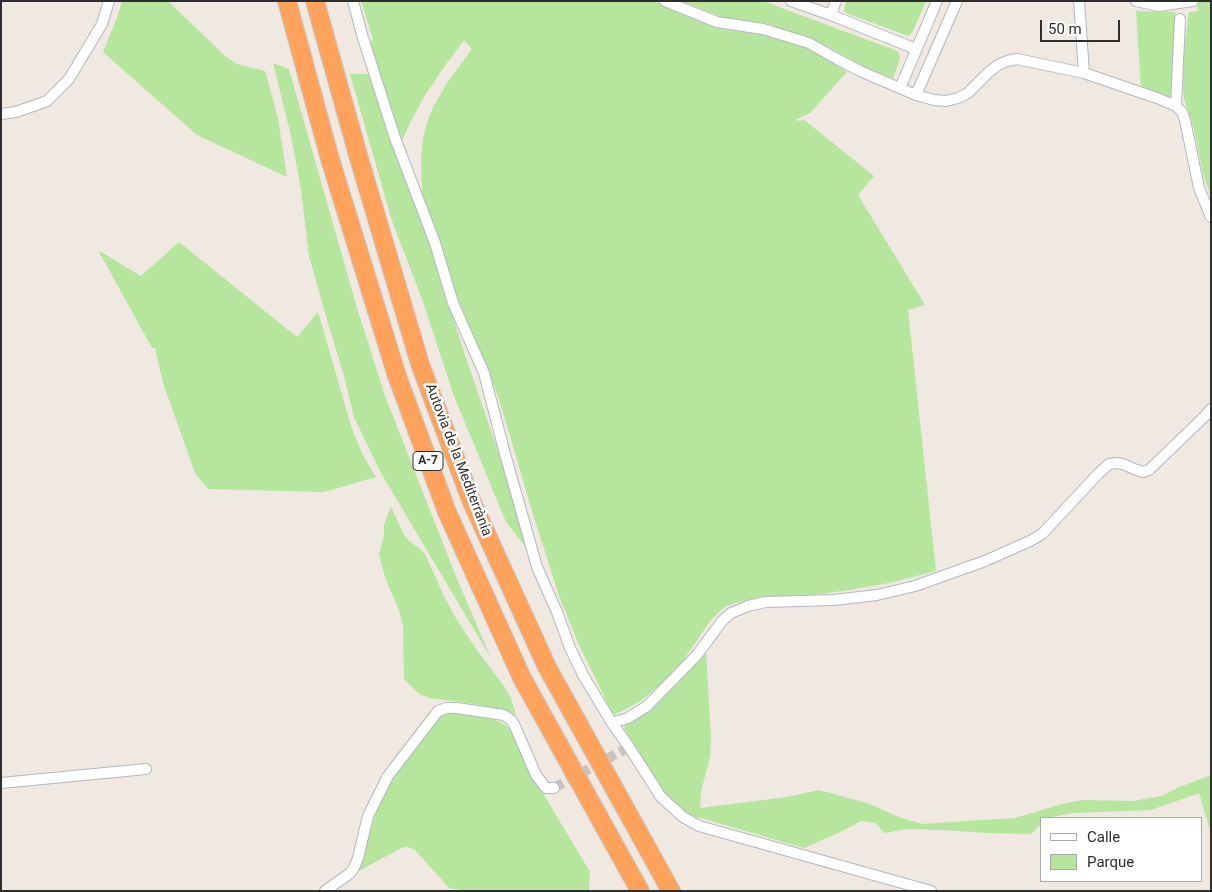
<!DOCTYPE html>
<meta charset="utf-8">
<style>
body{margin:0}
#map{position:relative;width:1212px;height:892px;overflow:hidden;background:#efe9e1;font-family:Roboto,sans-serif}
canvas{display:block}
.frame{position:absolute;inset:0;border:2px solid #2e2e2e;pointer-events:none}
.legend{position:absolute;left:1040px;top:817px;width:162px;height:65px;box-sizing:border-box;background:#fff;border:1px solid #ababab;margin:0;padding:6px 9px;list-style:none;font-size:15px;color:#2e2e2e}
.legend li{display:flex;align-items:center;gap:10px;height:25px}
.legend b{width:25px;border:1px solid #ababab}
.scale{position:absolute;left:1040px;top:20px;width:80px;height:22px;box-sizing:border-box;border:2px solid #2e2e2e;border-top:0;padding-left:6px;font-size:15px;line-height:18px;white-space:nowrap;color:#2e2e2e;-webkit-text-stroke:4px #fff;paint-order:stroke}
</style>
<div id="map">
<canvas width="1212" height="892"></canvas>
<div class="frame"></div>
<ul class="legend">
<li><b style="height:6px;background:#fff"></b>Calle</li>
<li><b style="height:14px;background:#b6e59e"></b>Parque</li>
</ul>
<div class="scale">50 m</div>
</div>
<script>
const ctx = document.querySelector('canvas').getContext('2d');
ctx.lineJoin = 'round';
function paint(path, color) { ctx.fillStyle = color; ctx.fill(path, 'evenodd'); }
const poly = rows => new Path2D(rows.map(r => 'M' + r).join(''));
function strokePath(path, color, width, dash) { ctx.strokeStyle = color; ctx.lineWidth = width; ctx.lineCap = dash ? 'butt' : 'round'; ctx.setLineDash(dash || []); ctx.stroke(path); }
function label(font, color, halo, rows, align = 'center') {
  ctx.font = font + ' Roboto,sans-serif'; ctx.lineWidth = 5; ctx.setLineDash([]); ctx.textBaseline = 'middle'; ctx.strokeStyle = halo; ctx.fillStyle = color; for (const [text, x, y, turn = 0] of rows) {
    ctx.save(); ctx.translate(x, y); ctx.rotate((+turn || 0) * Math.PI / 180); ctx.textAlign = isNaN(turn) ? turn : align; if (halo) ctx.strokeText(text, 0, 0); ctx.fillText(text, 0, 0); ctx.restore();
  }
}
const green = poly([
 [122,1,168,1,224,55,237,64,265,71,278,118,287,177,197,135,103,52,117,18],
 [361,1,655,1,719,28,728,30,773,35,789,39,820,53,847,72,810,113,795,120,801,121,803,119,874,176,858,195,925,305,908,310,936,571,889,583,849,590,806,596,763,598,739,602,727,606,721,610,710,621,683,661,661,684,639,702,612,716,604,696,579,645,559,596,532,511,499,399,451,281,426,211,422,191,421,159,423,138,427,123,433,107,447,83,472,49,464,40,442,70,424,97,411,121,401,143,388,107,370,43,373,39],
 [682,1,763,1,895,50,899,53,900,58,897,68,893,78,858,64,829,47,765,23,727,19],
 [846,1,926,1,912,33,908,36,846,13,844,11],
 [1197,1,1211,1,1211,197,1203,174,1193,125,1184,99,1183,86,1184,51,1189,12,1198,11],
 [1136,11,1175,12,1172,99,1141,88],
 [273,63,289,69,357,308,385,396,457,579,491,658,381,473,354,417,344,376,327,320,309,256,301,190,291,136],
 [350,74,374,74,403,158,463,349,535,559,506,522,454,396,422,299,392,221],
 [179,242,297,337,318,312,352,429,363,455,376,477,324,492,208,489,195,473,163,383,155,348,152,348,151,346,98,250,141,276],
 [391,506,403,533,408,540,420,549,425,554,444,596,454,615,476,649,504,686,511,698,516,715,511,712,501,709,461,702,429,698,419,694,404,679,403,625,398,608,385,577,379,554,384,536,384,525],
 [706,650,711,739,710,757,701,792,700,808,787,797,819,790,870,804,899,817,922,824,1015,818,1062,804,1083,800,1133,801,1162,796,1177,788,1211,775,1211,834,1199,793,1151,810,1073,813,1046,818,1041,818,1041,824,1031,834,987,833,942,830,907,829,884,833,876,823,861,821,838,833,804,848,690,815,670,804,664,797,624,728,627,721],
 [456,713,489,718,500,722,507,726,513,732,538,785,590,872,589,891,467,891,449,888,415,850,408,847,403,847,359,871,373,821,379,804,395,774,434,722,441,716,447,714]
]);
const streetTunnel = poly([
 [554,788,629,747]
]);
const street = poly([
 [353,1,363,38,395,138,435,243,453,303,484,373,505,454,537,567,557,612,570,648,583,675,612,723,629,747,661,797,683,817,699,826,931,891],
 [665,1,717,22,763,29,809,43,837,59,860,71,916,95,934,100,946,101,958,98,968,93,989,72,998,65,1007,61,1017,59,1084,73,1157,98,1176,106,1182,112,1185,120,1199,188,1211,217],
 [791,1,831,15,916,49],
 [1079,1,1084,73],
 [1136,1,1159,6,1193,1],
 [831,15,836,1],
 [900,88,937,1],
 [916,95,957,1],
 [1176,106,1180,19],
 [1,114,16,112,47,101,69,79,102,24,109,1],
 [612,723,628,718,647,706,697,655,722,621,731,613,748,606,766,602,834,600,877,595,915,586,985,561,1030,541,1042,534,1098,474,1109,464,1117,463,1123,464,1134,469,1143,472,1149,470,1204,417,1211,409],
 [1,783,146,769],
 [325,891,349,874,354,868,358,858,368,816,388,776,438,711,446,708,457,708,504,715,511,720,514,724,536,775,546,788,554,788]
]);
const highway = poly([
 [287,1,330,159,397,376,447,512,522,678,640,891],
 [315,1,358,155,420,364,471,500,547,667,671,891]
]);
const shields = [
 [428,461,30]
];
const shieldNames = [
 ["A-7",428,461]
];
const streetNames = [
 ["Autovia de la Mediterrània",458,460,69]
];
paint(green, '#b6e59e');
strokePath(streetTunnel, '#c8c4bd', 10, [10, 5]);
strokePath(street, '#b4b7c1', 12);
strokePath(highway, '#c9c9c9', 20);
strokePath(street, '#fff', 10);
strokePath(highway, '#ffa35c', 18);
for (const [x, y, w] of shields) { const box = new Path2D(); box.roundRect(x - w / 2, y - 9.5, w, 19, 4); ctx.fillStyle = '#fff'; ctx.fill(box); strokePath(box, '#2e2e2e', 1); }
label('bold 12px', '#2e2e2e', null, shieldNames);
label('14px', '#2e2e2e', '#fff', streetNames);
</script>
